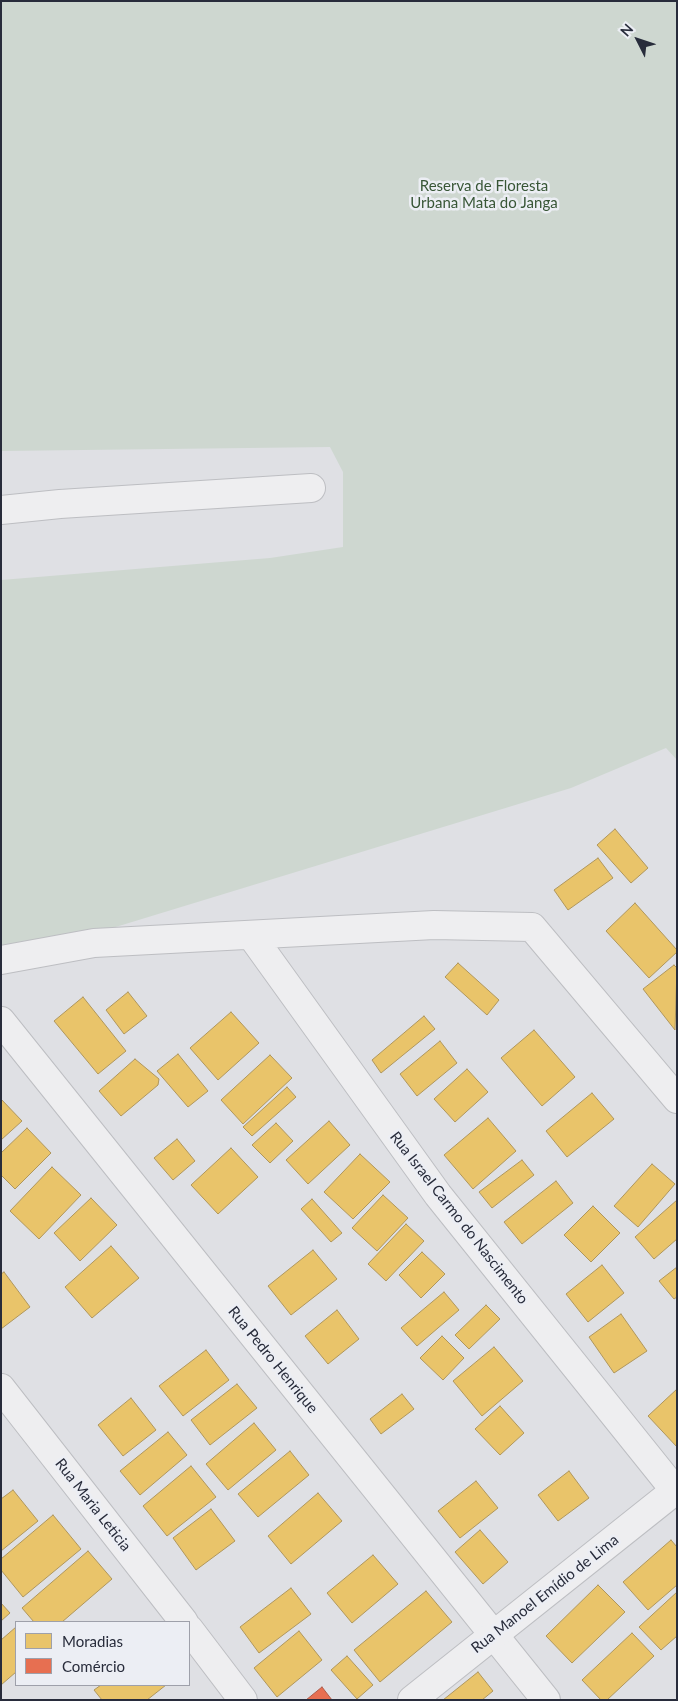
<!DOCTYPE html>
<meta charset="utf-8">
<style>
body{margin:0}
#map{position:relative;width:678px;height:1701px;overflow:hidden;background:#dfe0e4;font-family:Lato,sans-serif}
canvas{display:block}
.frame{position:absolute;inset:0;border:2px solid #282c3b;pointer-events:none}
.legend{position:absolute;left:15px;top:1621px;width:175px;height:65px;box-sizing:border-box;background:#eceef4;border:1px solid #9ea0aa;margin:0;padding:6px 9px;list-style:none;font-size:15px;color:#282c3b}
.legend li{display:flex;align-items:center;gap:10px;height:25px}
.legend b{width:25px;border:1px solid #9ea0aa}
.north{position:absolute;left:613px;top:15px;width:50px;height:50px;-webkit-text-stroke:4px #eceef4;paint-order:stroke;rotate:311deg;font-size:14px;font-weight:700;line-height:20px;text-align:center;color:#282c3b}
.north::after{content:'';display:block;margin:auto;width:18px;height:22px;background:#282c3b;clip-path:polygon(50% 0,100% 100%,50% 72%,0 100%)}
</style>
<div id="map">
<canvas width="678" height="1701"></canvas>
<div class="frame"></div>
<ul class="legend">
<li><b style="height:14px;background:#e9c46a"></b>Moradias</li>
<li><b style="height:14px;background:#e76f51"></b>Comércio</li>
</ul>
<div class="north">N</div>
</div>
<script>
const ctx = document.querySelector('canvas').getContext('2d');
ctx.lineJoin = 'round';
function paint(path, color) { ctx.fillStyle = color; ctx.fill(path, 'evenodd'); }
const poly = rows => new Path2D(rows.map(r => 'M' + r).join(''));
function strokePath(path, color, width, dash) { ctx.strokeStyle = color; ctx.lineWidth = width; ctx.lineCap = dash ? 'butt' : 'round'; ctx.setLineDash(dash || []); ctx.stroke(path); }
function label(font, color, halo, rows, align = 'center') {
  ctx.font = font + ' Lato,sans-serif'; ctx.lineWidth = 5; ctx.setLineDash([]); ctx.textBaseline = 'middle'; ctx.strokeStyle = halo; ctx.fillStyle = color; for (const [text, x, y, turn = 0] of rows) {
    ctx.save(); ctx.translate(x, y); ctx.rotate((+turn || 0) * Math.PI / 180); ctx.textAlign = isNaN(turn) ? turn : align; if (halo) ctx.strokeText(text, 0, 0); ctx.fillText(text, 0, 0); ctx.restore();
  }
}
const green = poly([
 [1,1,677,1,677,760,666,748,571,788,1,962,1,580,270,558,343,547,343,472,330,447,1,451]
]);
const homes = poly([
 [615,829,648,868,631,883,597,845,615,829],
 [598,858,613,878,568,910,554,890,598,858],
 [635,903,677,950,677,952,649,978,606,931,635,903],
 [458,963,499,1000,487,1015,445,977,458,963],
 [674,965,677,968,675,1030,643,989,674,965],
 [128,992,147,1016,124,1034,106,1010,128,992],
 [83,997,126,1051,98,1074,54,1021,83,997],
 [231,1012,259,1043,218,1080,190,1048,231,1012],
 [424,1016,435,1029,381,1073,372,1060,424,1016],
 [534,1030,575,1077,542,1106,501,1058,534,1030],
 [440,1041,457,1063,417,1096,400,1074,440,1041],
 [178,1054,208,1091,188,1107,157,1071,178,1054],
 [270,1055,292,1078,243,1124,221,1100,270,1055],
 [135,1059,159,1079,158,1085,121,1116,99,1091,135,1059],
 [467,1069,488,1092,455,1122,434,1099,467,1069],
 [287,1087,296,1097,252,1136,243,1127,287,1087],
 [592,1093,614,1119,567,1157,546,1131,592,1093],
 [1,1099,22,1121,1,1140,1,1099],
 [488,1118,516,1151,473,1189,444,1155,488,1118],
 [329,1121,350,1145,308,1184,286,1160,329,1121],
 [276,1123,293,1141,270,1163,252,1145,276,1123],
 [27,1128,51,1153,15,1189,1,1175,1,1153,27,1128],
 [177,1139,195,1161,173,1180,154,1158,177,1139],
 [231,1148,258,1177,218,1214,191,1185,231,1148],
 [360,1154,390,1182,353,1219,324,1192,360,1154],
 [522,1160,534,1175,492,1208,479,1192,522,1160],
 [652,1164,675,1184,638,1227,614,1206,652,1164],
 [52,1167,81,1195,39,1239,10,1211,52,1167],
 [556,1181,573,1203,522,1244,504,1222,556,1181],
 [383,1195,408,1218,377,1251,352,1228,383,1195],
 [91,1198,117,1225,80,1261,54,1233,91,1198],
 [312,1199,342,1233,331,1242,301,1209,312,1199],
 [677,1200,677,1239,654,1259,635,1237,677,1200],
 [593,1206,620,1233,591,1262,564,1235,593,1206],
 [406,1224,424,1241,386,1281,368,1264,406,1224],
 [111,1246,139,1278,92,1318,65,1287,111,1246],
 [313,1250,337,1279,291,1315,268,1286,313,1250],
 [422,1252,445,1274,421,1298,399,1275,422,1252],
 [602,1265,624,1293,588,1322,566,1294,602,1265],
 [677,1267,677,1297,674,1299,659,1281,677,1267],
 [4,1272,30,1307,1,1329,1,1274,4,1272],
 [444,1292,459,1310,417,1346,401,1328,444,1292],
 [486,1305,500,1319,469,1349,455,1335,486,1305],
 [337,1310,359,1339,328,1364,305,1336,337,1310],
 [621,1314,647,1351,614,1373,589,1337,621,1314],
 [442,1336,464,1358,443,1380,420,1358,442,1336],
 [494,1347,523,1381,482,1416,453,1381,494,1347],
 [206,1350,229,1380,183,1416,159,1386,206,1350],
 [237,1384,257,1408,210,1445,191,1420,237,1384],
 [677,1389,677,1447,648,1416,677,1389],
 [402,1394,414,1409,381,1434,370,1419,402,1394],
 [131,1398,156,1430,123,1456,98,1425,131,1398],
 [500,1406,524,1433,500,1455,475,1429,500,1406],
 [254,1423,276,1450,228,1490,206,1464,254,1423],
 [168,1432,187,1455,140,1495,120,1471,168,1432],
 [290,1451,309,1475,258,1517,238,1494,290,1451],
 [191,1466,216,1497,167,1536,143,1506,191,1466],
 [569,1471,589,1498,558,1521,538,1495,569,1471],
 [476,1481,498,1508,460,1538,438,1511,476,1481],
 [13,1490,38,1521,1,1551,1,1499,13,1490],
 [318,1493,342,1521,291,1564,268,1536,318,1493],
 [211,1509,235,1541,196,1570,173,1538,211,1509],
 [53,1515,81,1549,23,1597,1,1570,1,1559,53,1515],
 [480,1530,508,1562,483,1584,455,1552,480,1530],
 [671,1540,677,1547,677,1585,648,1610,623,1582,671,1540],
 [88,1551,112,1579,62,1622,34,1622,22,1608,88,1551],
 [373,1555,398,1584,352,1623,327,1593,373,1555],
 [598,1585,625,1612,572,1663,546,1636,598,1585],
 [291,1588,311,1614,259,1653,240,1627,291,1588],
 [426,1591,452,1622,380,1682,354,1650,426,1591],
 [677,1592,677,1636,661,1650,639,1627,677,1592],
 [1,1603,10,1613,1,1621,1,1603],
 [16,1627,16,1672,1,1685,1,1640,16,1627],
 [299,1631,322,1660,277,1697,254,1668,299,1631],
 [632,1633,654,1656,607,1700,601,1700,582,1680,632,1633],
 [347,1656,373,1685,357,1699,331,1670,347,1656],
 [478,1672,493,1691,482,1700,443,1700,478,1672],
 [101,1685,166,1685,147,1700,102,1700,94,1690,101,1685]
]);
const shops = poly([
 [322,1687,332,1700,306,1700,322,1687]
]);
const minor = poly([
 [1,510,60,504,311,488],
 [251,935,438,1195,677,1493],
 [1,960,94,943,434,925,532,927,677,1099],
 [1,1021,546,1700],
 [1,1388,184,1622],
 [189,1629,243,1700]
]);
const tertiary = poly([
 [412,1700,677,1489]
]);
const parkNames = [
 ["Reserva de Floresta",484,186],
 ["Urbana Mata do Janga",484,203]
];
const streetNames = [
 ["Rua Israel Carmo do Nascimento",459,1218,52],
 ["Rua Pedro Henrique",273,1360,51],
 ["Rua Maria Leticia",93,1505,52],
 ["Rua Manoel Emídio de Lima",545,1594,-38]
];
paint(green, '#ced7d0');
paint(homes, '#e9c46a');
strokePath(homes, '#af965c', 1);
paint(shops, '#e76f51');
strokePath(shops, '#ae5b4a', 1);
strokePath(minor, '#bdbec2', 30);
strokePath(tertiary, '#bdbec2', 30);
strokePath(minor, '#eeeef0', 28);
strokePath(tertiary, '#eeeef0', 28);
label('15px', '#385636', '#eceef4', parkNames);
label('15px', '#282c3b', '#eceef4', streetNames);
</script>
